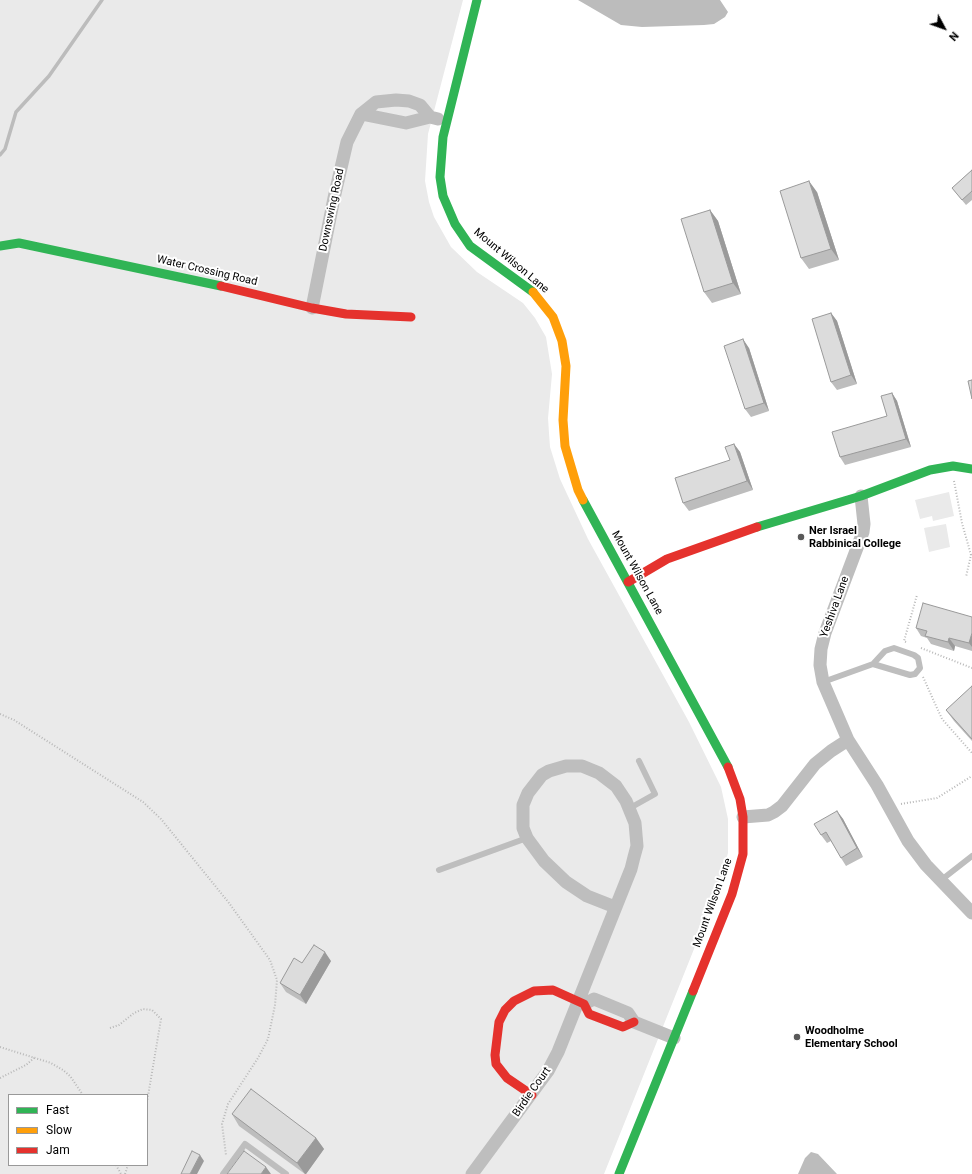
<!DOCTYPE html>
<style>
body{margin:0}
#map{position:relative;width:972px;height:1174px;overflow:hidden;background:#fff;font-family:Roboto,sans-serif}
canvas{display:block}
.legend{position:absolute;left:8px;top:1094px;width:140px;height:72px;box-sizing:border-box;background:#fff;border:1px solid #999;margin:0;padding:5px 7px;list-style:none;font-size:12px;color:#000}
.legend li{display:flex;align-items:center;gap:8px;height:20px}
.legend b{width:20px;border:1px solid #999}
.north{position:absolute;left:924px;top:8px;width:40px;height:40px;-webkit-text-stroke:3px #fff;paint-order:stroke;rotate:131deg;font-size:11px;font-weight:700;line-height:16px;text-align:center;color:#000}
.north::after{content:'';display:block;margin:auto;width:14px;height:18px;background:#000;clip-path:polygon(50% 0,100% 100%,50% 72%,0 100%)}
</style>
<div id="map">
<canvas width="972" height="1174"></canvas>
<ul class="legend">
<li><b style="height:5px;background:#30b455"></b>Fast</li>
<li><b style="height:5px;background:#ff9f0a"></b>Slow</li>
<li><b style="height:5px;background:#e5322d"></b>Jam</li>
</ul>
<div class="north">N</div>
</div>
<script>
const ctx = document.querySelector('canvas').getContext('2d');
ctx.lineJoin = 'round';
function paint(path, color) { ctx.fillStyle = color; ctx.fill(path, 'evenodd'); }
const poly = rows => new Path2D(rows.map(r => 'M' + r).join(''));
function strokePath(path, color, width, dash) { ctx.strokeStyle = color; ctx.lineWidth = width; ctx.lineCap = dash ? 'butt' : 'round'; ctx.setLineDash(dash || []); ctx.stroke(path); }
function label(font, color, halo, rows, align = 'center') {
  ctx.font = font + ' Roboto,sans-serif'; ctx.lineWidth = 4; ctx.setLineDash([]); ctx.textBaseline = 'middle'; ctx.strokeStyle = halo; ctx.fillStyle = color; for (const [text, x, y, turn = 0] of rows) {
    ctx.save(); ctx.translate(x, y); ctx.rotate((+turn || 0) * Math.PI / 180); ctx.textAlign = isNaN(turn) ? turn : align; if (halo) ctx.strokeText(text, 0, 0); ctx.fillText(text, 0, 0); ctx.restore();
  }
}
const green = poly([
 [0,0,463,0,428,134,425,181,429,202,434,217,451,247,477,272,523,303,535,318,546,337,552,374,548,418,549,433,550,447,560,479,588,539,689,722,721,787,728,819,728,853,718,889,604,1174,0,1174],
 [9,1095,147,1095,147,1165,9,1165],
 [949,492,954,516,933,521,932,516,920,519,915,500],
 [946,524,950,547,929,552,924,528]
]);
const water = poly([
 [578,0,720,0,728,12,725,17,714,24,704,25,642,27,621,25],
 [811,1152,818,1154,837,1174,798,1174,805,1158]
]);
const stream = poly([
 [0,155,5,149,16,112,49,76,102,0]
]);
const path = poly([
 [954,481,962,523,971,555,966,577],
 [906,642,904,641,917,595],
 [921,648,972,668],
 [923,677,942,719,972,753],
 [0,714,14,720,143,802,161,819,229,903,270,960,277,980,275,1005,268,1039,258,1058,228,1104,222,1124,226,1155],
 [901,804,937,798,972,776],
 [110,1028,119,1025,134,1013,143,1009,152,1010,161,1019,147,1102],
 [0,1047,51,1063,63,1070,70,1076,83,1095],
 [0,1078,26,1065,34,1058],
 [116,1165,121,1174],
 [125,1174,128,1165]
]);
const lane = poly([
 [823,682,873,664,910,675,915,674,920,668,918,658,914,655,894,648,885,651,873,664],
 [630,808,655,794,639,761],
 [439,870,527,838],
 [940,881,972,856],
 [223,1174,245,1144,286,1174]
]);
const street = poly([
 [361,114,406,123,430,117,438,119],
 [312,308,334,198,347,142,361,114,376,102,396,100,409,101,420,105,430,117],
 [848,740,877,785,908,841,926,865,972,913],
 [743,817,768,815,774,812,782,806,815,764,831,751,848,740,823,682,820,665,821,649,825,633,863,532,864,524,861,496],
 [584,1004,594,999,628,1013,634,1022,674,1038],
 [472,1174,548,1071,558,1052,631,869,634,857,637,846,635,823,626,801,616,786,599,773,582,766,566,766,549,771,542,775,528,793,523,805,523,828,527,838,544,861,566,882,587,896,615,907]
]);
const fast = poly([
 [477,0,443,137,440,177,443,196,455,224,470,246,533,292],
 [0,246,19,243,221,286],
 [583,500,728,767],
 [757,527,861,496,930,470,953,466,972,469],
 [619,1174,693,991]
]);
const slow = poly([
 [533,292,553,317,562,341,566,366,563,420,565,446,578,490,583,500]
]);
const jam = poly([
 [221,286,312,308,346,314,411,317],
 [628,582,667,559,757,527],
 [693,991,732,894,743,854,743,817,740,799,728,767],
 [532,1095,507,1078,496,1064,495,1055,499,1022,505,1010,514,1001,534,991,553,990,584,1004,589,1014,623,1027,634,1022]
]);
const wall = poly([
 [972,170,972,200,966,205,952,188],
 [817,192,839,260,809,269,801,258],
 [710,210,718,221,741,294,712,303,704,292],
 [831,313,837,321,857,384,837,390,831,382],
 [749,348,769,411,751,417,745,409],
 [892,393,897,401,911,447,845,465,840,457,887,416],
 [734,444,740,452,753,490,689,511,683,503,730,460],
 [972,617,972,651,955,646,954,651,931,644,927,638,921,636,916,628],
 [972,686,972,741,954,721,946,710],
 [837,811,843,819,863,857,846,866,841,858,831,841,827,843,821,835],
 [331,961,306,1004,286,992,280,983,302,963],
 [232,1114,316,1138,324,1149,306,1174,305,1174,239,1126]
]);
const shadedWall = poly([
 [809,181,817,192,839,260,831,249],
 [710,210,718,221,741,294,733,283],
 [831,313,837,321,857,384,851,375],
 [743,339,749,348,769,411,764,403],
 [892,393,897,401,911,447,906,439],
 [734,444,740,452,753,490,747,481],
 [972,633,972,647,969,643],
 [949,638,955,646,954,651,948,642],
 [837,811,843,819,863,857,857,848],
 [325,952,331,961,306,1004,300,995],
 [316,1138,324,1149,306,1174,305,1174,297,1163],
 [200,1155,204,1161,197,1174,190,1174],
 [266,1167,271,1174,261,1174]
]);
const building = poly([
 [972,170,972,191,962,200,952,188,972,170],
 [809,181,831,249,801,258,780,191,809,181],
 [710,210,733,283,704,292,681,219,710,210],
 [831,313,851,375,831,382,812,319,831,313],
 [743,339,764,403,745,409,724,346,743,339],
 [972,380,972,399,968,381,972,380],
 [892,393,906,439,840,457,832,432,887,416,881,396,892,393],
 [734,444,747,481,683,503,675,478,730,460,725,447,734,444],
 [923,603,972,617,972,633,969,643,949,638,948,642,925,636,927,631,916,628,923,603],
 [972,686,972,739,946,710,972,686],
 [837,811,857,848,841,858,826,832,821,835,814,824,837,811],
 [314,945,325,952,300,995,280,983,294,958,302,963,314,945],
 [251,1089,316,1138,297,1163,232,1114,251,1089],
 [192,1151,200,1155,190,1174,181,1174,192,1151],
 [244,1151,266,1167,261,1174,227,1174,244,1151]
]);
const markers = [
 [801,537,4,"#595959"],
 [797,1037,4,"#595959"]
];
const streetNames = [
 ["Downswing Road",332,210,-78],
 ["Mount Wilson Lane",511,261,40],
 ["Water Crossing Road",207,271,13],
 ["Mount Wilson Lane",637,573,61],
 ["Yeshiva Lane",835,607,-70],
 ["Mount Wilson Lane",713,903,-70],
 ["Birdie Court",532,1092,-55]
];
const poiNames = [
 ["Ner Israel",809,531],
 ["Rabbinical College",809,544],
 ["Woodholme",805,1031],
 ["Elementary School",805,1044]
];
paint(green, '#eaeaea');
paint(water, '#bcbcbc');
strokePath(stream, '#bcbcbc', 3.5);
strokePath(path, '#b8b8b8', 2, [1, 2]);
strokePath(lane, '#bebebe', 6);
strokePath(street, '#bebebe', 13);
strokePath(fast, '#30b455', 9);
strokePath(slow, '#ff9f0a', 9);
strokePath(jam, '#e5322d', 9);
paint(wall, '#bdbdbd');
paint(shadedWall, '#9a9a9a');
paint(building, '#dcdcdc');
strokePath(building, '#9a9a9a', 1);
for (const [x, y, r, color] of markers) { const dot = new Path2D(); dot.arc(x, y, r, 0, 2 * Math.PI); ctx.fillStyle = color; ctx.fill(dot); strokePath(dot, '#fff', 1.5); }
label('11px', '#000', '#fff', streetNames);
label('bold 11px', '#000', '#fff', poiNames, 'left');
</script>
